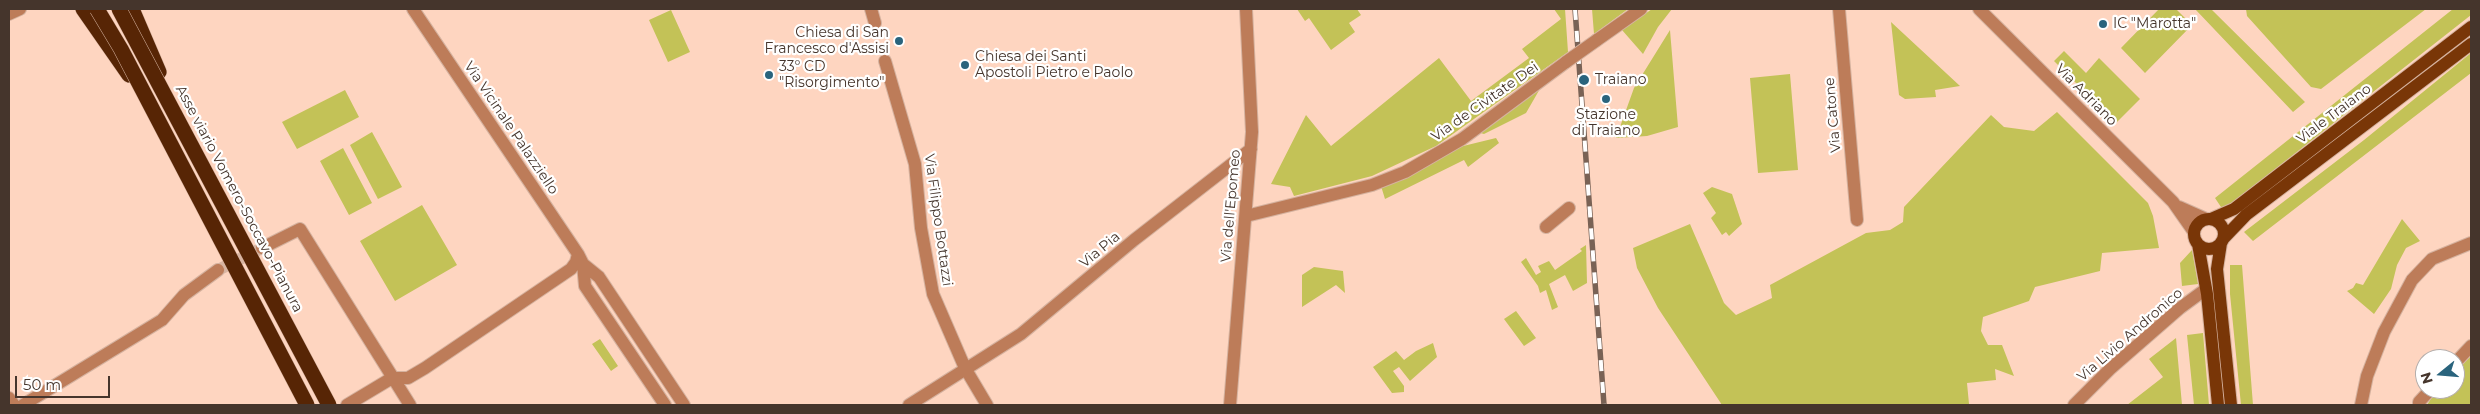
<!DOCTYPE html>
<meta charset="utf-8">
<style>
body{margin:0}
#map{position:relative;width:2480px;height:414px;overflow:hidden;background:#fed5c0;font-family:Montserrat,sans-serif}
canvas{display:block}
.frame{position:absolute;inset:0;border:10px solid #45352c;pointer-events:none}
.north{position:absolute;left:2415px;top:349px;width:50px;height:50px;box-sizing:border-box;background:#fff;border:1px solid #b5aeab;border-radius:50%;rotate:253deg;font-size:14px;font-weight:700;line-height:20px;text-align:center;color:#45352c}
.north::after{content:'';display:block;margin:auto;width:18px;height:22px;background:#2a647d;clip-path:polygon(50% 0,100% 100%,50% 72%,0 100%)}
.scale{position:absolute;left:15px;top:376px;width:95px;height:22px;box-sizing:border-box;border:2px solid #45352c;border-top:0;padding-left:6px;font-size:15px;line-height:18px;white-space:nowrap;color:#45352c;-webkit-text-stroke:4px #fff;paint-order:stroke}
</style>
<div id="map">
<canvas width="2480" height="414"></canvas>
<div class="frame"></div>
<div class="north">N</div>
<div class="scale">50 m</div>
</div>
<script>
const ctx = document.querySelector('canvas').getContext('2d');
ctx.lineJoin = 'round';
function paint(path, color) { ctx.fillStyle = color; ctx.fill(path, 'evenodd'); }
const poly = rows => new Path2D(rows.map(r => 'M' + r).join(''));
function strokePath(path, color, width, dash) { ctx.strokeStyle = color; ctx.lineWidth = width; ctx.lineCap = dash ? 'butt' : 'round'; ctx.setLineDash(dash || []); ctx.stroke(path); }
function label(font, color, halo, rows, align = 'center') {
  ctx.font = font + ' Montserrat,sans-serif'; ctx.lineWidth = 4.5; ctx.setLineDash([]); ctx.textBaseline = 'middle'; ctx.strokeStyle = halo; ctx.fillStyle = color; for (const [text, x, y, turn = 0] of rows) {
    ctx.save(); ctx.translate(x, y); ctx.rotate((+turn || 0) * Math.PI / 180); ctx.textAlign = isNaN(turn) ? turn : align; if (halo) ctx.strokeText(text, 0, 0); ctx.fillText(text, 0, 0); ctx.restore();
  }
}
const green = poly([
 [1297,9,1357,9,1361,15,1349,23,1355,32,1331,50,1309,18,1305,21],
 [1554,9,1565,9,1568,52,1436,146,1372,176,1294,196,1290,187,1271,184,1306,115,1331,146,1439,58,1471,101,1529,58,1522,49,1561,19],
 [1592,9,1628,9,1594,34],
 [1652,9,1672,9,1658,27,1643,54,1622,30],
 [2159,9,2176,9,2192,25,2145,73,2121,48],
 [2195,9,2211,9,2305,102,2293,112],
 [2246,9,2426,9,2321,89,2311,87,2247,16],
 [2453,9,2471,9,2471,15,2223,210,2215,198],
 [671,10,690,52,668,62,649,20],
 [1891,22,1960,86,1935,90,1936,97,1905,99,1899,95],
 [1670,30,1678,127,1647,136,1616,138,1634,88],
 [2064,51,2086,73,2099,58,2140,99,2116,123,2054,61],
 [2471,53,2471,73,2253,241,2244,232,2364,140],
 [1790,74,1798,170,1758,173,1750,78],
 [1541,87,1526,113,1484,134,1477,132],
 [345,90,359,117,297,149,282,122],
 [2057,112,2148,203,2153,216,2159,248,2102,253,2100,271,2035,287,2029,301,1983,317,1981,331,1988,345,2002,345,2014,376,1995,369,1996,380,1967,383,1969,404,1722,405,1658,308,1637,268,1633,248,1690,224,1724,303,1736,315,1772,298,1770,285,1866,233,1890,230,1903,222,1904,207,1991,115,2004,127,2034,131],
 [372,132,402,187,378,199,350,145],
 [1496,138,1499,143,1468,167,1464,160,1385,199,1381,186,1451,149],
 [343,148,372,203,349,215,320,161],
 [1712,187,1732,194,1742,224,1729,236,1726,232,1722,235,1711,218,1716,213,1703,193],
 [422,205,457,265,395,301,360,241],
 [2402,219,2420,241,2406,248,2397,265,2391,289,2374,314,2347,291,2353,288,2356,283,2363,285],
 [1586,245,1587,283,1573,291,1565,275,1549,284,1558,307,1552,310,1546,290,1540,293,1538,286,1521,262,1526,258,1536,275,1541,272,1538,266,1549,261,1555,270,1582,251,1580,249],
 [2192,250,2198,284,2182,286,2180,263],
 [2230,265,2242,265,2253,405,2241,405,2230,294],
 [1314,267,1343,271,1345,293,1336,285,1302,307,1302,275],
 [1516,311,1536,338,1524,346,1504,319],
 [2203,333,2209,405,2194,405,2187,335],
 [2176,338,2182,405,2127,405,2163,377,2149,359],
 [600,339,618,366,611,371,592,344],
 [1433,343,1437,357,1410,381,1399,367,1393,371,1404,386,1404,392,1392,393,1373,367,1396,351,1404,360,1416,351],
 [2471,356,2471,405,2427,405,2437,389,2455,389,2455,372]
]);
const minorTunnel = poly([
 [218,270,258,250]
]);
const minor = poly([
 [413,9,578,254,583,264,585,286,665,405],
 [871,9,875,23],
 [1839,9,1857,220],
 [1979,9,2173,202,2194,232],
 [9,14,20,9],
 [1597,40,1641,9],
 [885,61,915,164,921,228,933,294,965,368,987,405],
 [2179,207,2206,219],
 [1246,216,1372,185,1405,172,1462,139,1566,62],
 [1546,227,1569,208],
 [262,248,300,229,410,405],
 [583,264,599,277,684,405],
 [2455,363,2471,346],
 [9,398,14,405],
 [23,405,162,320,184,295,218,270],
 [347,405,392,378,408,378,425,368,571,269,576,262,578,254],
 [909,405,1021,334,1134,240,1251,149],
 [1230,405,1252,132,1246,9],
 [2074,405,2110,369,2180,308,2206,289],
 [2361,405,2367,376,2384,332,2412,280,2432,259,2471,243],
 [2419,405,2419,402,2431,389]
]);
const major = poly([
 [2211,219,2234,209,2471,27],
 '2194 234a15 15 0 1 1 30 0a15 15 0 1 1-30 0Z',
 [2223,239,2246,215,2471,44],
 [2221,243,2217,269,2231,405],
 [2198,244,2207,294,2218,405]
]);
const highway = poly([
 [83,9,129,75],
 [132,9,159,72]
]);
const rail = poly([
 [1575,9,1604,405]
]);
const minorBridge = poly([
 [1566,62,1597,40]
]);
const highwayBridge = poly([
 [97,9,121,49,307,405],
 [119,9,329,405]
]);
const markers = [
 [2103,24,5,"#2a647d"],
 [899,41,5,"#2a647d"],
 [965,65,5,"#2a647d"],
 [769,75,5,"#2a647d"],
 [1584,80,6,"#2a647d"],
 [1606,99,5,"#2a647d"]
];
const poiNames = [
 ["IC \"Marotta\"",2113,24],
 ["Chiesa di San",889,33,"right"],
 ["Francesco d'Assisi",889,49,"right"],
 ["Chiesa dei Santi",975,57],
 ["Apostoli Pietro e Paolo",975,73],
 ["33° CD",779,67],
 ["\"Risorgimento\"",779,83],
 ["Traiano",1595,80],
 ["Stazione",1606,115,"center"],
 ["di Traiano",1606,131,"center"]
];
const streetNames = [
 ["Via Adriano",2086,95,45],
 ["Via de Civitate Dei",1485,102,-35],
 ["Viale Traiano",2334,114,-37],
 ["Via Catone",1833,115,-95],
 ["Via Vicinale Palazziello",511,128,56],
 ["Asse viario Vomero-Soccavo-Pianura",239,199,62],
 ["Via dell'Epomeo",1231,206,-85],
 ["Via Filippo Bottazzi",938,220,82],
 ["Via Pia",1100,250,-40],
 ["Via Livio Andronico",2130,335,-41]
];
paint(green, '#c3c257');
strokePath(minorTunnel, '#d9b5a2', 12, [12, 6]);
strokePath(minor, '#d5b29f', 14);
strokePath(major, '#d5b29f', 14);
strokePath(highway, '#d5b29f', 16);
strokePath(minor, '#bd7c59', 12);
strokePath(major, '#793607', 12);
strokePath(highway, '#572505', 15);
strokePath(rail, '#796255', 5.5);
strokePath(rail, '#fff', 4, [11]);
strokePath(minorBridge, '#d5b29f', 14, []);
strokePath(highwayBridge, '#d5b29f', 16, []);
strokePath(minorBridge, '#bd7c59', 12);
strokePath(highwayBridge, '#572505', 15);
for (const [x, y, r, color] of markers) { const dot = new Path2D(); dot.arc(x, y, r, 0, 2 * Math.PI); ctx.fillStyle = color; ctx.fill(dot); strokePath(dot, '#fff', 2); }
label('14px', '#45352c', '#fff', poiNames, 'left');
label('14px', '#45352c', '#fff', streetNames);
</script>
